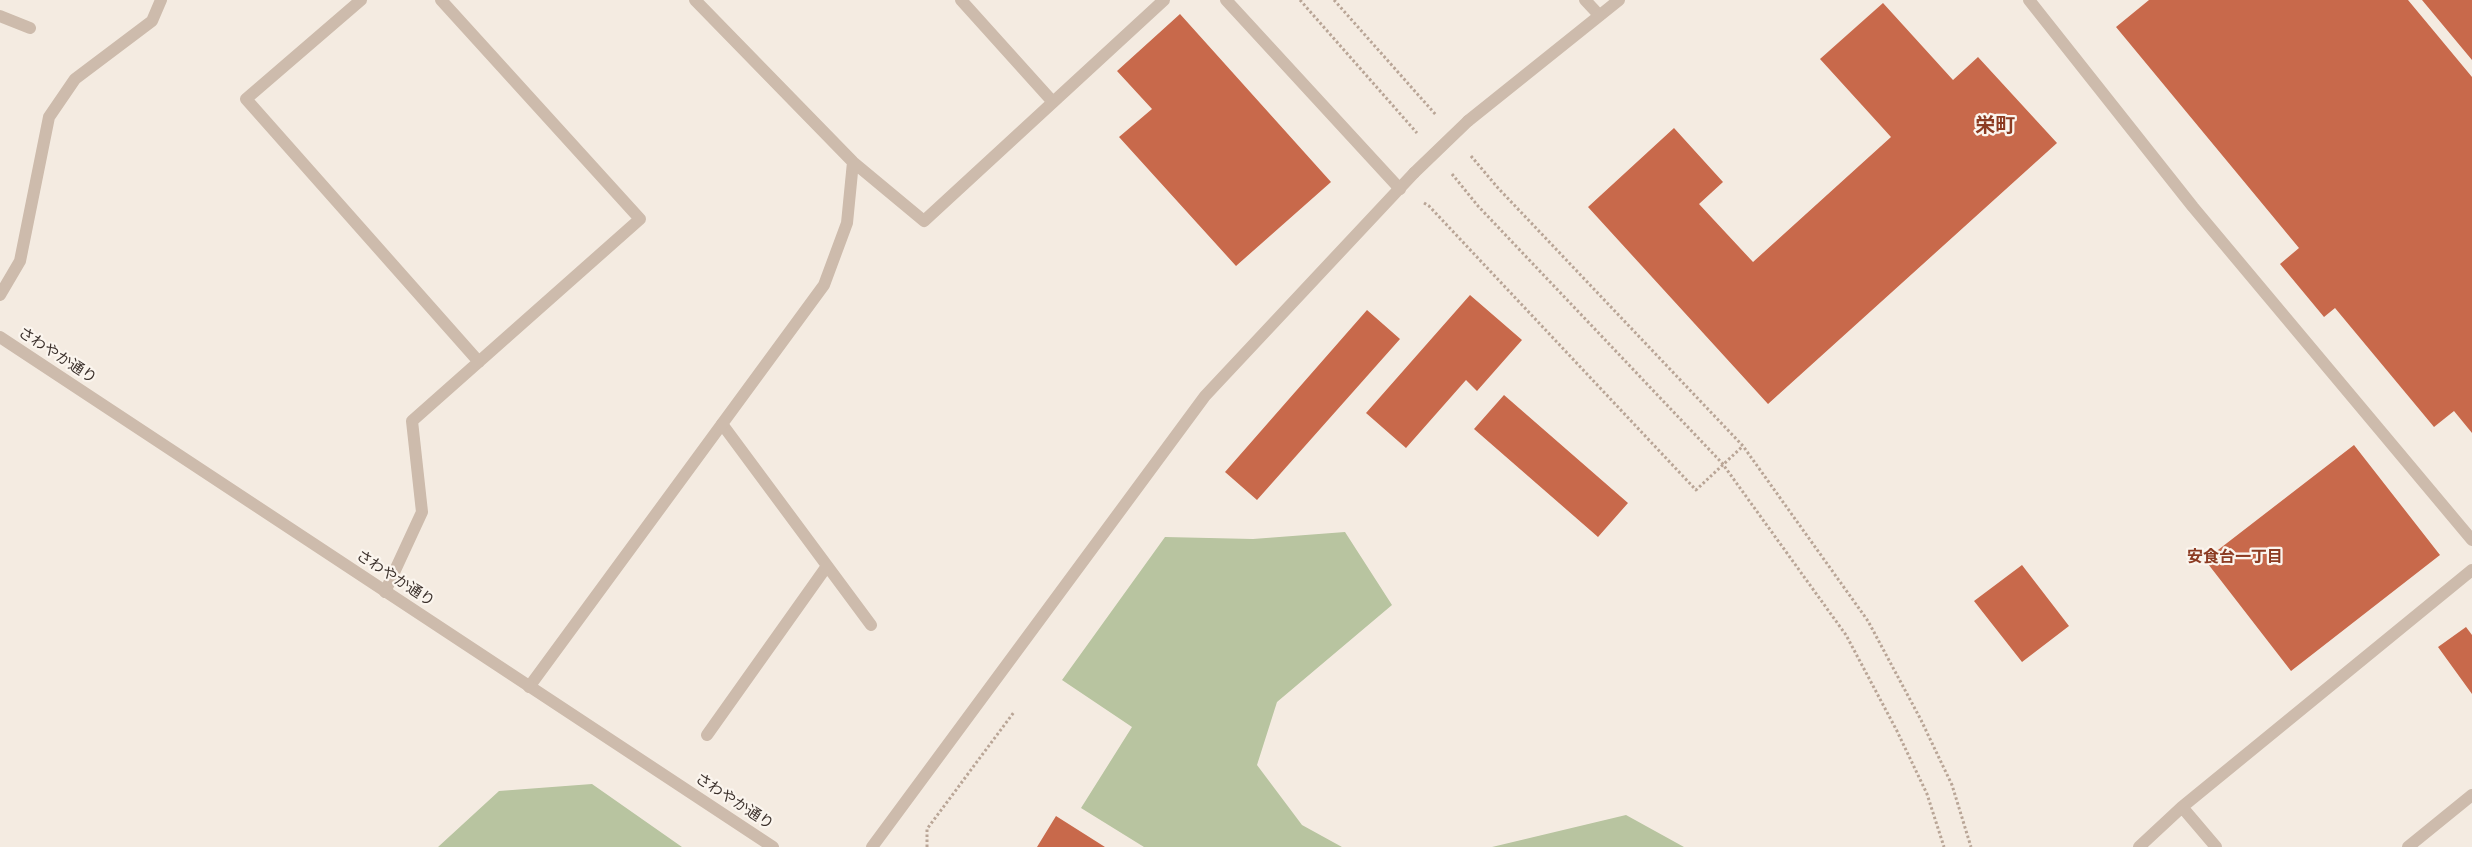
<!DOCTYPE html>
<meta charset="utf-8">
<style>
body{margin:0}
canvas{display:block;background:#f4ebe1}
</style>
<canvas width="2472" height="847"></canvas>
<script>
const ctx = document.querySelector('canvas').getContext('2d');
ctx.lineJoin = 'round';
function paint(path, color) { ctx.fillStyle = color; ctx.fill(path, 'evenodd'); }
const poly = rows => new Path2D(rows.map(r => 'M' + r).join(''));
function strokePath(path, color, width, dash) { ctx.strokeStyle = color; ctx.lineWidth = width; ctx.lineCap = dash ? 'butt' : 'round'; ctx.setLineDash(dash || []); ctx.stroke(path); }
function label(font, color, halo, rows, align = 'center') {
  ctx.font = font + ' Roboto,"Noto Sans JP",sans-serif'; ctx.lineWidth = 4.5; ctx.setLineDash([]); ctx.textBaseline = 'middle'; ctx.strokeStyle = halo; ctx.fillStyle = color; for (const [text, x, y, turn = 0] of rows) {
    ctx.save(); ctx.translate(x, y); ctx.rotate((+turn || 0) * Math.PI / 180); ctx.textAlign = isNaN(turn) ? turn : align; if (halo) ctx.strokeText(text, 0, 0); ctx.fillText(text, 0, 0); ctx.restore();
  }
}
const green = poly([
 [1345,532,1392,605,1277,702,1257,765,1302,825,1342,847,1144,847,1081,808,1132,727,1062,680,1165,537,1253,539],
 [592,784,682,847,438,847,499,791],
 [1626,815,1684,847,1492,847]
]);
const building = poly([
 [2149,0,2408,0,2472,77,2472,433,2454,411,2434,427,2335,308,2324,317,2280,264,2299,248,2116,27],
 [2422,0,2472,0,2472,60],
 [1883,3,1953,80,1978,57,2057,143,1768,404,1588,207,1674,128,1723,182,1699,204,1753,262,1891,137,1820,59],
 [1180,14,1331,182,1236,266,1119,137,1152,109,1117,71],
 [1470,295,1522,340,1477,391,1466,380,1406,448,1366,413],
 [1367,310,1400,339,1257,500,1225,472],
 [1504,395,1628,503,1598,537,1474,429],
 [2354,445,2440,555,2291,671,2205,560],
 [2022,565,2069,626,2022,662,1974,601],
 [2466,627,2472,635,2472,694,2438,647],
 [1056,816,1105,847,1037,847]
]);
const path = poly([
 [1300,0,1417,133],
 [1334,0,1436,115],
 [1471,156,1498,188,1743,446,1868,621,1921,720,1952,785,1971,847],
 [1452,174,1478,206,1722,463,1846,635,1897,731,1927,794,1944,847],
 [1424,203,1429,206,1696,490,1743,446],
 [927,847,927,829,1014,712]
]);
const service = poly([
 [0,16,30,28],
 [0,295,20,261,49,117,75,79,152,21,161,0],
 [722,424,871,625],
 [707,735,827,566]
]);
const minor = poly([
 [361,0,246,99,479,362],
 [695,0,853,162,924,221,1164,0],
 [961,0,1052,101],
 [1226,0,1400,189],
 [1585,0,1599,15],
 [2029,0,2193,207,2472,540],
 [385,592,422,512,412,421,640,219,441,0],
 [529,687,824,285,847,223,853,162],
 [2182,807,2216,847],
 [2139,847,2182,807,2472,570],
 [2408,847,2472,795]
]);
const tertiary = poly([
 [1468,121,1619,0],
 [0,337,773,847],
 [872,847,1205,396,1414,173]
]);
const tertiaryBridge = poly([
 [1414,173,1468,121]
]);
const streetNames = [
 ["さわやか通り",57,356,33],
 ["さわやか通り",395,579,33],
 ["さわやか通り",734,802,33]
];
const neighbourhoodNames = [
 ["安食台一丁目",2235,558]
];
const districtNames = [
 ["栄町",1995,127]
];
paint(green, '#b8c4a0');
paint(building, '#c8694b');
strokePath(path, '#b9a596', 3, [2.5, 2.5]);
strokePath(service, '#cdbbac', 12);
strokePath(minor, '#cdbbac', 12);
strokePath(tertiary, '#cdbbac', 12);
strokePath(tertiaryBridge, '#cdbbac', 12);
label('15px', '#3b302b', '#fbf5ee', streetNames);
label('bold 16px', '#8c3b22', '#fbf5ee', neighbourhoodNames);
label('bold 20px', '#8c3b22', '#fbf5ee', districtNames);
</script>
